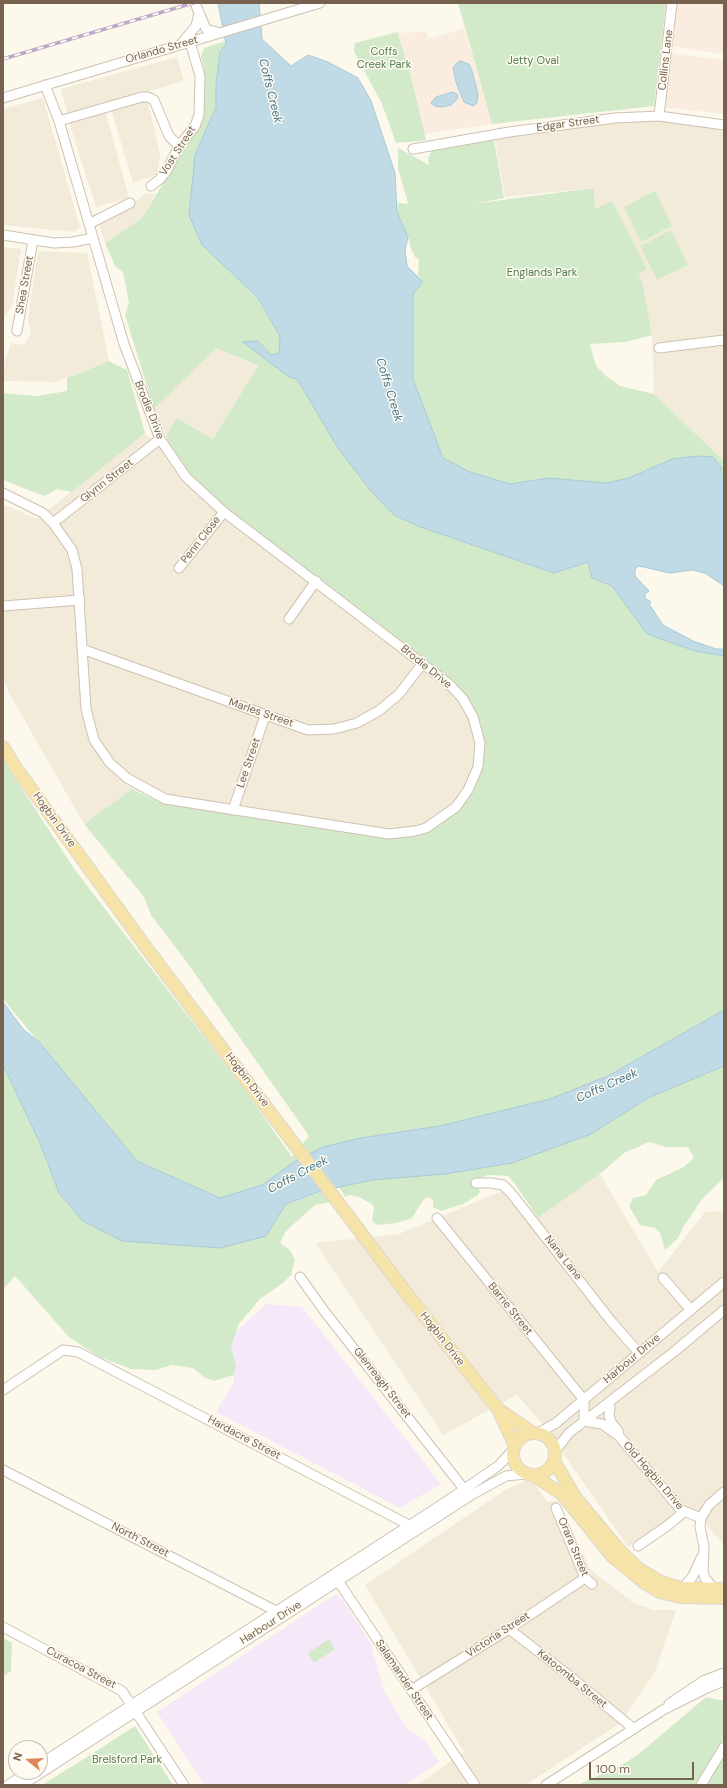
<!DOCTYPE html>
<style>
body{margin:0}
#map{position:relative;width:727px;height:1788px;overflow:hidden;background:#fcf8ec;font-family:"DM Sans",sans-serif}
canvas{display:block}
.frame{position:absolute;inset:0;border:4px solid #77624f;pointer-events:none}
.north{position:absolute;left:8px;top:1740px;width:40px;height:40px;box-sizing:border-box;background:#fefbf2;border:1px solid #c8beb1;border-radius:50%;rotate:288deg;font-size:11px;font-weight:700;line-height:16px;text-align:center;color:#77624f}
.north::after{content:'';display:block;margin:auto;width:14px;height:18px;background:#df8758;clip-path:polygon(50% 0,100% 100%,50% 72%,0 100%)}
.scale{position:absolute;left:589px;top:1762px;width:105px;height:18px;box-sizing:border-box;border:2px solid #77624f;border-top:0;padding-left:5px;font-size:12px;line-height:14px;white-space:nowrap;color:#77624f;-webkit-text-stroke:3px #fefbf2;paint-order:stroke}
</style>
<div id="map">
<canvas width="727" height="1788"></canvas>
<div class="frame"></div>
<div class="north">N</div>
<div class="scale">100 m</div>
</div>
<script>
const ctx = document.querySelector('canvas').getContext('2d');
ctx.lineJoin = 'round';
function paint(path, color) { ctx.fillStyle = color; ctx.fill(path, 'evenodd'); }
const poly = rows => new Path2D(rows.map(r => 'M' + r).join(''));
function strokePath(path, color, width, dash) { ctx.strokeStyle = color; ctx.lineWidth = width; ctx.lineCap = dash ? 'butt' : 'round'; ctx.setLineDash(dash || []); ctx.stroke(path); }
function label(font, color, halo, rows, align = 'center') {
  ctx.font = font + ' "DM Sans",sans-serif'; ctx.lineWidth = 3; ctx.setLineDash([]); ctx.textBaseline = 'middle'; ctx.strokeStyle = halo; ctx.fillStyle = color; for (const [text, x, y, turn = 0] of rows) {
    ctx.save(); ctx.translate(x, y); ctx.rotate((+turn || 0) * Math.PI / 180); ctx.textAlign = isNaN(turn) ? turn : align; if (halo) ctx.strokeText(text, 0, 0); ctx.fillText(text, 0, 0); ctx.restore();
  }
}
const residential = poly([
 [177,57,184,81,68,115,61,89],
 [43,98,80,227,74,232,3,225,3,109],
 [147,99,160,153,158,174,133,183,111,109],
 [105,110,129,198,96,207,69,122],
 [659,116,724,125,724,461,654,394,652,335,643,285,630,277,595,210,594,188,505,197,494,135],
 [146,193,155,194,142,218,105,243,99,225,133,204],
 [3,247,21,249,12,307,3,319],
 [38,251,87,253,109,361,56,382,3,381,3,367,11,343,24,345,31,334,28,318],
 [216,348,258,367,213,439,177,418,166,436,154,409],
 [145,433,176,465,463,699,480,743,468,790,444,817,405,833,165,799,132,789,84,824,10,695,3,678,3,504,37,519],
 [600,1174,658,1272,705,1212,724,1211,724,1545,692,1509,628,1547,545,1427,517,1395,443,1435,315,1243,399,1234,502,1191,530,1224],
 [531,1478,547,1502,558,1501,590,1569,632,1602,653,1610,676,1610,654,1674,620,1723,526,1785,417,1785,464,1752,365,1585,505,1490]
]);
const commercial = poly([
 [675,3,724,3,724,54,669,46],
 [464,28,492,124,424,134,409,68,397,32,408,33,426,31,428,39],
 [669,53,724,60,724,114,663,107]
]);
const education = poly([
 [266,1304,302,1307,441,1484,400,1508,216,1412,234,1382,230,1337],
 [336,1594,342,1599,371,1644,384,1691,407,1728,425,1741,439,1762,404,1785,204,1785,157,1712]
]);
const green = poly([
 [458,3,666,3,654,106,492,124],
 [397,32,409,68,426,140,420,141,396,143,382,104,354,51,355,43],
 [226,41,226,44,220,52,216,84,216,107,195,155,202,245,256,297,280,336,279,353,271,355,258,341,244,342,297,379,361,477,394,515,418,526,554,573,588,562,592,578,612,586,647,634,695,651,724,656,724,1010,608,1076,550,1099,440,1126,361,1138,294,1162,262,1185,220,1198,137,1161,3,999,3,760,75,870,245,1090,292,1157,309,1136,186,961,151,915,144,897,84,824,132,789,162,803,336,831,375,832,426,828,468,790,480,743,463,699,224,512,176,465,166,436,177,418,213,439,258,366,216,348,154,409,125,315,129,303,123,272,115,266,105,243,142,218,202,120,204,67,201,56,204,48],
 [494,140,504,198,472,204,594,188,595,209,612,201,647,269,634,276,639,274,643,285,652,335,626,342,590,344,596,366,606,376,620,386,654,394,724,461,724,476,720,472,672,460,629,478,606,483,549,478,510,484,470,472,443,458,413,379,413,294,423,282,418,275,419,259,415,257,411,249,409,239,397,212,398,203,408,204,409,207,398,168,398,148,429,165,428,158,432,151],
 [655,191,672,226,641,242,624,207],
 [671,230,688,265,657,280,640,246],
 [109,361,127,370,145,433,72,492,57,489,44,496,3,480,3,393,37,396,67,391,67,378],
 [3,1065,40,1143,48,1166,266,1236,286,1204,323,1191,331,1202,315,1205,286,1231,280,1243,290,1250,295,1260,291,1275,283,1283,260,1299,239,1324,231,1346,236,1367,233,1375,214,1381,205,1378,193,1368,172,1365,155,1370,131,1369,97,1356,68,1336,15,1276,3,1289],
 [724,1066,724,1178,702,1199,684,1226,678,1238,665,1250,660,1233,655,1228,640,1225,629,1206,633,1198,646,1195,656,1180,682,1168,694,1158,688,1147,666,1147,649,1142,624,1153,600,1174,538,1218,515,1184,508,1176,489,1175,479,1178,475,1181,480,1191,478,1195,463,1204,441,1211,433,1207,433,1200,429,1197,424,1199,412,1218,396,1223,377,1225,372,1221,374,1208,372,1204,359,1197,350,1195,345,1197,339,1187,591,1134,648,1098],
 [3,1638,12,1643,11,1671,3,1676],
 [329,1639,335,1649,314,1663,308,1653],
 [706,1697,724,1701,724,1785,578,1785,625,1763,640,1753],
 [135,1726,173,1785,42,1785,87,1757]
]);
const water = poly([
 [218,3,259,3,262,39,291,66,308,55,328,62,358,78,371,101,395,173,397,212,408,237,405,250,407,266,423,282,413,294,413,379,443,458,470,472,510,484,549,478,606,483,629,478,672,459,697,456,713,457,722,468,720,472,724,476,724,586,705,573,692,570,670,573,639,566,635,569,635,576,649,591,645,594,645,598,651,602,649,604,663,625,693,641,716,649,724,649,724,656,695,651,647,634,612,586,592,578,588,562,554,573,418,526,394,515,371,491,338,448,297,379,289,377,243,342,258,341,271,355,279,353,280,336,257,297,202,245,189,215,195,155,216,107,216,84,220,52,226,44,218,3],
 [460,61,469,64,472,71,478,94,477,103,473,106,464,102,456,82,453,68,457,63,460,61],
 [453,92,457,94,458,98,451,105,442,107,435,106,431,103,436,97,453,92],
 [3,1002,23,1029,39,1042,137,1161,220,1198,262,1185,294,1162,323,1147,361,1138,440,1126,550,1099,608,1076,724,1010,724,1066,648,1098,591,1134,512,1163,445,1174,372,1180,321,1191,286,1204,266,1236,220,1248,122,1241,83,1221,59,1193,40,1143,3,1065,3,1002]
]);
const minor = poly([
 [195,3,206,29,220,33],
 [181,44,196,26,199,13],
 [3,98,320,3],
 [659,116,672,3],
 [59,121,142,97,148,97,154,100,169,136,179,146],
 [413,149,509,132,615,118,659,116,724,125],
 [151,186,160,179,167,170,179,146,195,126,199,115,200,76,190,42],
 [89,224,130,203],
 [3,235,54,243,73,242,93,238],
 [17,331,33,240],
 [659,348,724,340],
 [3,493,43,513,53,523,72,550,77,569,86,709,94,740,110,763,127,778,165,799,389,834,415,831,426,828,456,807,468,790,478,767,480,743,473,717,463,699,449,684,224,512,186,477,160,439,124,344,59,121,45,85],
 [53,523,160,439],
 [179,568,224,512],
 [3,606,80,600],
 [289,619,316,581],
 [82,649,308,730,334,729,357,723,380,710,399,694,423,663],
 [233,810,265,716],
 [476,1183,491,1183,503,1185,511,1193,611,1321,639,1353],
 [437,1218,584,1400,584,1421],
 [300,1277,325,1312,464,1489],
 [663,1278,691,1310],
 [3,1390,63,1350,78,1352,409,1525],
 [608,1403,610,1408,609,1415,611,1422,618,1431,619,1436,681,1510,701,1518],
 [584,1421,602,1424,619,1436],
 [538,1433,556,1423,724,1282],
 [555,1451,569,1433,675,1351,724,1310],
 [3,1470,276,1611],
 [556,1508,585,1578,592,1584],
 [638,1546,667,1526,684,1512],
 [334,1575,475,1785],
 [683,1588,693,1576,701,1558],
 [713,1588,705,1578,703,1572,704,1547,700,1527,701,1518,709,1505,724,1492],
 [3,1627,122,1691,184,1785],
 [509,1629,571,1677,634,1729],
 [411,1690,509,1629,585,1578],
 [669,1704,703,1681,724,1673],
 [40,1764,447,1501,498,1466,514,1449],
 [8,1785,28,1772],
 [22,1785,473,1494,506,1476,526,1474],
 [546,1785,663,1710,709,1687,724,1681],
 [701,1785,724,1747]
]);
const major = poly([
 [3,747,16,768,148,950,407,1294,498,1409,533,1433],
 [498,1409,515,1446],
 '513 1454a21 21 0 1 1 42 0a21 21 0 1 1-42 0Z',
 [554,1461,575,1497,621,1552,639,1569,659,1581,670,1585,683,1588,724,1589],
 [533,1475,562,1494,612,1556,646,1584,660,1592,680,1597,724,1598]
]);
const rail = poly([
 [3,59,193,3]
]);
const streetNames = [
 ["Orlando Street",162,50,-16],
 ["Collins Lane",666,60,-83],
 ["Edgar Street",568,124,-8],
 ["Vost Street",178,151,-57],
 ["Shea Street",25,285,-80],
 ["Brodie Drive",149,410,68],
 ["Glynn Street",107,481,-38],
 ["Penn Close",201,540,-52],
 ["Brodie Drive",426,667,39],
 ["Marles Street",261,713,19],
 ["Lee Street",249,763,-71],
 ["Hogbin Drive",54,820,54],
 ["Hogbin Drive",247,1080,53],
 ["Nana Lane",563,1258,52],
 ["Barrie Street",510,1309,51],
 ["Hogbin Drive",442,1339,52],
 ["Harbour Drive",632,1359,-40],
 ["Glenreagh Street",382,1383,52],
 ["Hardacre Street",244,1438,28],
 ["Old Hogbin Drive",653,1476,49],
 ["North Street",140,1540,27],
 ["Orara Street",573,1547,67],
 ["Harbour Drive",271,1623,-33],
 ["Victoria Street",498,1635,-33],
 ["Curacoa Street",81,1668,28],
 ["Katoomba Street",572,1679,39],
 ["Salamander Street",404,1680,56]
];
const parkNames = [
 ["Coffs",384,52],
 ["Creek Park",384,65],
 ["Jetty Oval",533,61],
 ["Englands Park",542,273],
 ["Brelsford Park",127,1760]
];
const waterNames = [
 ["Coffs Creek",270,91,76],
 ["Coffs Creek",389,390,73],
 ["Coffs Creek",607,1086,-24],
 ["Coffs Creek",298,1175,-28]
];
paint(residential, '#f3ebda');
paint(commercial, '#fbece0');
paint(education, '#f5e8f9');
paint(green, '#d3eaca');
paint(water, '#c0dbe5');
strokePath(water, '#a7c9d7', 1);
strokePath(minor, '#cec1b1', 11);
strokePath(major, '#dcd6d1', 14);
strokePath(minor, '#fff', 9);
strokePath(major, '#f6e3a8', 12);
strokePath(rail, '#bda9c7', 3.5);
strokePath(rail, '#fefbf2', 2, [6]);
label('11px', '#77624f', '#fefbf2', streetNames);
label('11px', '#507c47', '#fefbf2', parkNames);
label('italic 12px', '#497689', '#fefbf2', waterNames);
</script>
